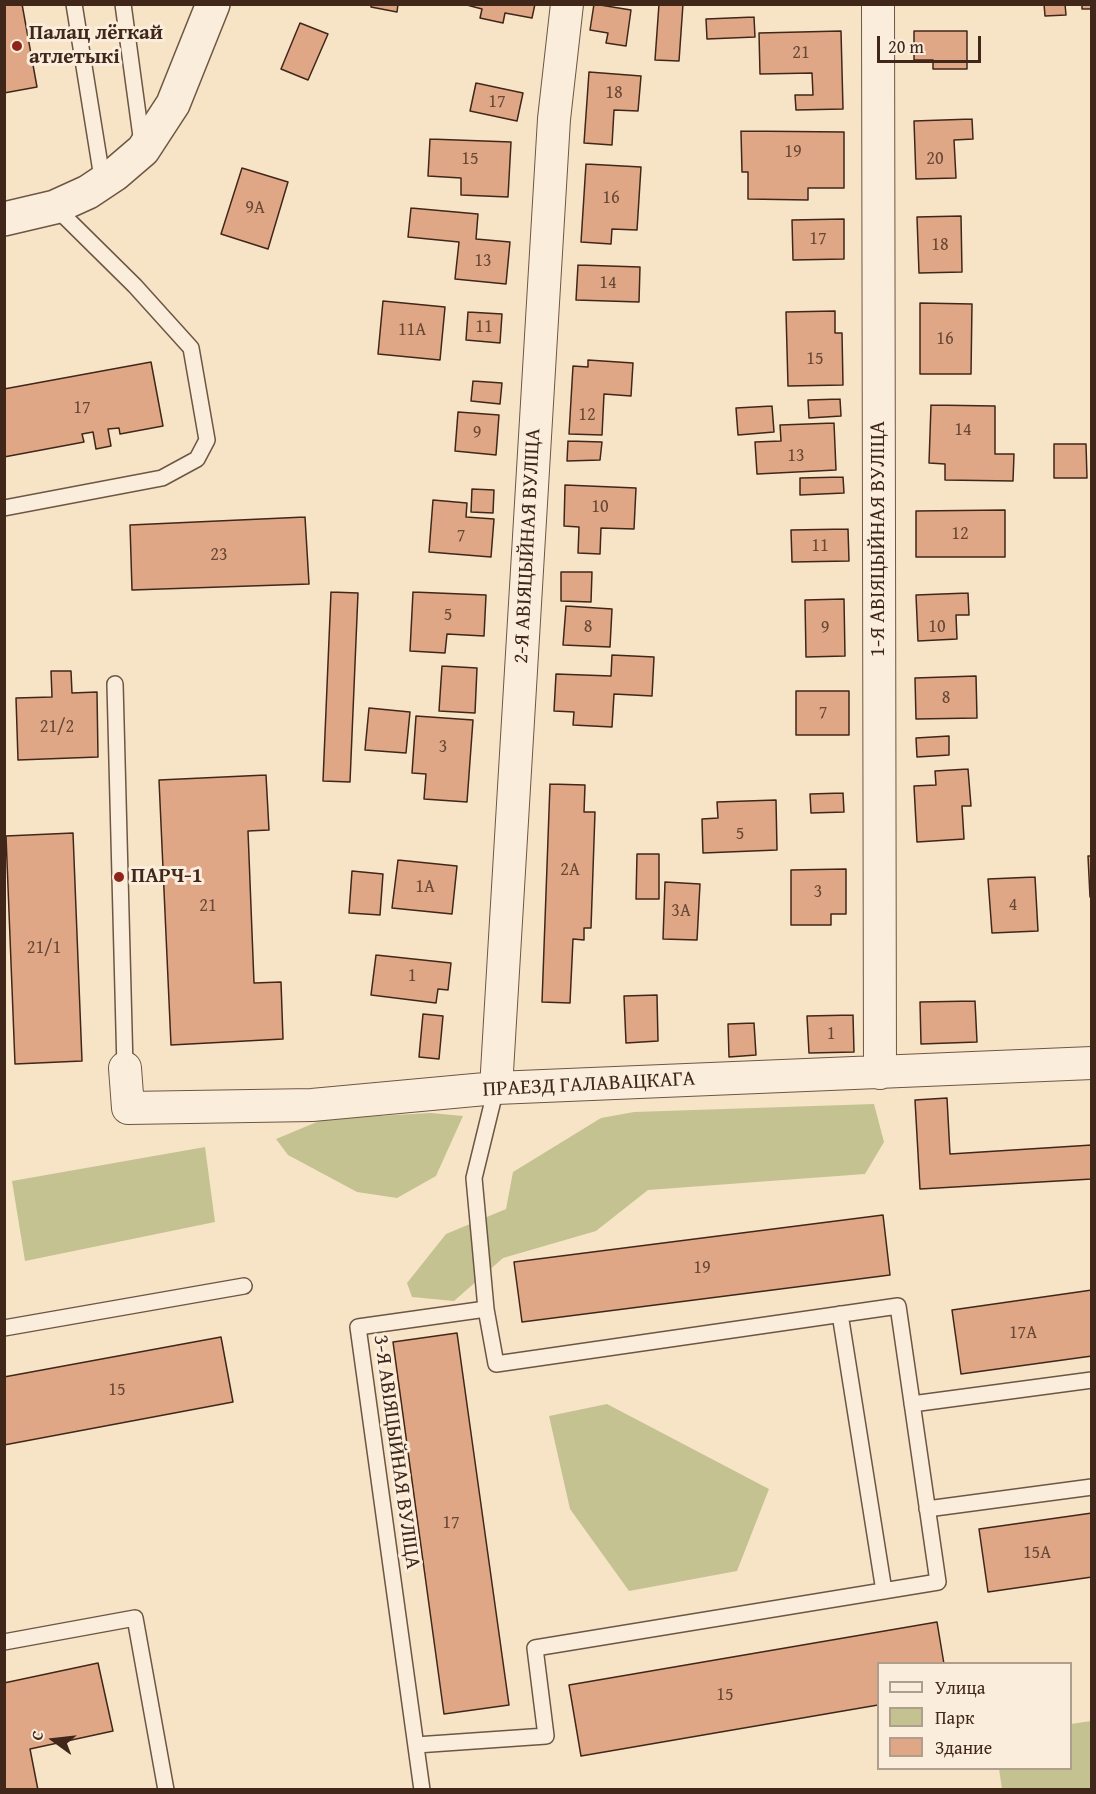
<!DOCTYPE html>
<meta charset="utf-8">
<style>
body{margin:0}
#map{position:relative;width:1096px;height:1794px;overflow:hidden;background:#f7e4c7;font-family:"Gentium Book Plus",serif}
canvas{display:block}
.frame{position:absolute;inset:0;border:6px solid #402719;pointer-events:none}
.legend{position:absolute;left:877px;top:1662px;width:195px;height:108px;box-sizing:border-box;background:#faeddb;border:2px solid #b09e8d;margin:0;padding:8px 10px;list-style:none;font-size:18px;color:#402719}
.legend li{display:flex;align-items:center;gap:12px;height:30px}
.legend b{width:30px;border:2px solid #b09e8d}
.north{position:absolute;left:24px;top:1710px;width:60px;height:60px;-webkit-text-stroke:4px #faeddb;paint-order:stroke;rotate:285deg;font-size:16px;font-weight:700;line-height:24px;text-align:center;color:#402719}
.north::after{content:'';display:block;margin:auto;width:21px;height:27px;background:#402719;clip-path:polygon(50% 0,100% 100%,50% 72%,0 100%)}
.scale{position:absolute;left:877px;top:36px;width:104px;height:27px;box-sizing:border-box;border:3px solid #402719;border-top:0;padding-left:8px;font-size:18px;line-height:21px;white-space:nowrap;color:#402719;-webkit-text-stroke:4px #faeddb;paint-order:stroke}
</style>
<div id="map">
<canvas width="1096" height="1794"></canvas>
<div class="frame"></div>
<ul class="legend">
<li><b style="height:8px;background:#faeddb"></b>Улица</li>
<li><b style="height:16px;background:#c4c291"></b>Парк</li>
<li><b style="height:16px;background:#e0a787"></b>Здание</li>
</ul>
<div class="north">С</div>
<div class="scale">20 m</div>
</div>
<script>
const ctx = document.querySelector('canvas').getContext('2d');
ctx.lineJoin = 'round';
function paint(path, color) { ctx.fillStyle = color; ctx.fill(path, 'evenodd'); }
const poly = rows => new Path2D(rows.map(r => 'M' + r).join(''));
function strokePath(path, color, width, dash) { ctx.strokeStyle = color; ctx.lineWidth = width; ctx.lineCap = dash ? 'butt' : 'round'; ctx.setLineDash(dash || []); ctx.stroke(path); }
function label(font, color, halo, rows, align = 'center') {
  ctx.font = font + ' "Gentium Book Plus",serif'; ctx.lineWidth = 6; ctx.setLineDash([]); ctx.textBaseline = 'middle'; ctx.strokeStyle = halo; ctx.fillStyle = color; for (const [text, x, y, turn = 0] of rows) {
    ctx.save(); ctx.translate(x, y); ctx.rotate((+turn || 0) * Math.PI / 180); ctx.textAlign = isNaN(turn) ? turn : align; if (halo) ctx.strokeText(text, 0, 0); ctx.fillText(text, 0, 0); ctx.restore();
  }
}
const green = poly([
 [874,1104,884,1142,865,1174,648,1190,596,1231,503,1258,454,1301,412,1297,407,1283,446,1234,506,1209,513,1172,601,1118,634,1112],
 [431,1113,463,1116,436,1176,397,1198,357,1192,288,1155,276,1139,324,1119],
 [205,1147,215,1222,25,1261,12,1181],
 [607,1404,769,1489,737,1571,629,1591,570,1509,549,1416],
 [1091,1721,1091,1789,1002,1789,999,1769,1070,1768,1071,1724]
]);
const building = poly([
 [4,4,22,4,37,87,4,93,4,4],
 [371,4,398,4,397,12,371,7,371,4],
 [463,4,535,4,532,18,505,13,503,23,480,18,482,9,463,4],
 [594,4,631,10,626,46,606,43,608,33,590,30,594,4],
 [659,4,683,4,679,61,655,60,659,4],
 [1044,4,1065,4,1066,15,1045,16,1044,4],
 [1082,4,1092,4,1092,9,1082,9,1082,4],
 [754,17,755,37,707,39,706,19,754,17],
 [300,23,328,34,308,80,281,69,300,23],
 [841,31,843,109,796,110,795,95,813,95,812,73,760,74,759,33,841,31],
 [914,31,967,31,967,69,933,69,933,60,914,60,914,31],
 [589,72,641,76,638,111,614,110,612,145,584,143,589,72],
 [476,83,523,93,517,121,470,111,476,83],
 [972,119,973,139,954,140,956,178,916,179,914,121,972,119],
 [741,131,844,132,844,188,808,188,808,200,748,199,748,172,742,172,741,131],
 [430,139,511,142,508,197,461,195,461,178,428,176,430,139],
 [586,164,641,167,637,230,612,229,611,244,581,242,586,164],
 [242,168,288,182,268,249,221,234,242,168],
 [411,208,478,214,476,239,510,242,506,284,455,279,459,242,408,237,411,208],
 [961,216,962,272,919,273,917,217,961,216],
 [844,219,844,259,793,260,792,220,844,219],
 [578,265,640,267,639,302,576,300,578,265],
 [383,301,445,307,440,360,378,354,383,301],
 [920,303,972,304,971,374,920,374,920,303],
 [835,311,835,333,842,333,843,385,788,386,786,312,835,311],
 [468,312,502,314,500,343,466,340,468,312],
 [588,360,633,363,631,396,604,394,602,435,569,434,573,366,588,367,588,360],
 [151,362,163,426,120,434,119,428,108,429,111,446,96,449,93,432,82,434,84,442,4,457,4,389,151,362],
 [473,381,502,383,500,404,471,401,473,381],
 [840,399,841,416,809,418,808,400,840,399],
 [931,405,995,406,995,454,1014,454,1013,481,945,480,945,464,929,463,931,405],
 [772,406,774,432,738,435,736,408,772,406],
 [458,412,499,415,496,455,455,451,458,412],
 [834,423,836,470,757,474,755,442,781,441,780,425,834,423],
 [568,441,602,442,600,460,567,461,568,441],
 [1054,444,1086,444,1087,478,1054,478,1054,444],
 [843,477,844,493,800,495,800,478,843,477],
 [565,485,636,488,634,529,601,528,600,554,578,553,579,527,564,526,565,485],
 [472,489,494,490,493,513,471,512,472,489],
 [433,500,467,503,466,517,494,519,491,557,429,552,433,500],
 [1005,510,1005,557,916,557,916,511,1005,510],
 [305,517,309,584,132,590,130,525,305,517],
 [848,529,849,561,792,562,791,530,848,529],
 [561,572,592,572,591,602,561,601,561,572],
 [331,592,358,593,350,782,323,781,331,592],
 [413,592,486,595,484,636,447,634,445,653,410,651,413,592],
 [968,593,969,615,956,615,957,639,918,641,916,595,968,593],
 [844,599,845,656,806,657,805,600,844,599],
 [566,606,612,609,610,647,563,645,566,606],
 [612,655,654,657,652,696,614,694,612,727,573,725,574,712,554,711,556,674,611,676,612,655],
 [442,666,477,668,475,713,439,711,442,666],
 [51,671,71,671,72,693,97,692,98,757,18,760,16,698,52,697,51,671],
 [976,676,977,718,916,719,915,678,976,676],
 [796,691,849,691,849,735,796,735,796,691],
 [369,708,410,712,406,753,365,750,369,708],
 [416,716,473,720,467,802,424,799,426,774,412,773,416,716],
 [949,736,949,755,917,757,916,738,949,736],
 [968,769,971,806,962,806,964,839,917,842,914,786,936,785,935,771,968,769],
 [266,775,269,830,248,831,254,983,281,982,283,1039,171,1045,159,780,266,775],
 [550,784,585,785,584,812,595,812,591,928,584,928,584,940,573,939,570,1003,542,1002,550,784],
 [843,793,844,812,811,813,810,794,843,793],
 [776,800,777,850,703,853,702,819,718,818,717,802,776,800],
 [73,833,82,1061,15,1064,6,836,73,833],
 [637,854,659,854,659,899,636,899,637,854],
 [1088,856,1092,856,1092,897,1090,897,1088,856],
 [398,860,457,866,452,914,392,908,398,860],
 [846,869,846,914,831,914,831,925,791,925,791,870,846,869],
 [352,871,383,874,380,915,349,913,352,871],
 [1035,877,1038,931,992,933,988,879,1035,877],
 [665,882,700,884,697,940,663,939,665,882],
 [376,955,451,963,448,990,438,989,436,1003,371,995,376,955],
 [657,995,658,1041,626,1043,624,996,657,995],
 [975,1001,977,1042,921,1044,920,1002,975,1001],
 [423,1014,443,1016,439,1059,419,1057,423,1014],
 [853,1015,854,1052,809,1053,807,1016,853,1015],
 [754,1023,756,1055,729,1057,728,1024,754,1023],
 [947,1098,950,1154,1092,1145,1092,1179,920,1189,915,1100,947,1098],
 [883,1215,890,1275,522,1322,514,1262,883,1215],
 [1092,1290,1092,1356,961,1374,952,1310,1092,1290],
 [457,1333,509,1705,444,1714,393,1342,457,1333],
 [221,1337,233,1402,4,1445,4,1377,221,1337],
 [1092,1513,1092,1577,988,1592,979,1529,1092,1513],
 [937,1622,944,1664,878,1664,878,1705,581,1756,569,1685,937,1622],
 [98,1663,113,1731,30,1749,38,1790,4,1790,4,1683,98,1663]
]);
const service = poly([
 [74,4,103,184],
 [123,4,142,144],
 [4,508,162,478,197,459,207,440,191,348,135,286,55,207],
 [115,684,125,1068],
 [840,1314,884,1591],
 [4,1328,244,1286],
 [912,1404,1092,1380],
 [927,1509,1092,1487],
 [4,1642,135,1618,166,1790],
 [416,1745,546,1736,535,1648,938,1582,898,1306,496,1364,486,1309],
 [422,1790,358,1327,486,1309,474,1178,496,1088]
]);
const minor = poly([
 [878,4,880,1073],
 [125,1068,128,1108,312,1105,496,1088,1092,1063],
 [496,1088,554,119,567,4]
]);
const tertiary = poly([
 [4,219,55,207,88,192,115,174,143,150,173,104,213,4]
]);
const markers = [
 [17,46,6,"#8f2418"],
 [119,877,6,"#8f2418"]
];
const numberNames = [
 ["21",801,53],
 ["18",614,93],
 ["17",497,102],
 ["19",793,152],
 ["15",470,159],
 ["20",935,159],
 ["16",611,198],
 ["9А",255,208],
 ["17",818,239],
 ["18",940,245],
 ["13",483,261],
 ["14",608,283],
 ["11",484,327],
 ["11А",412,330],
 ["16",945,339],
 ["15",815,359],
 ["17",82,408],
 ["12",587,415],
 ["14",963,430],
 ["9",477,433],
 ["13",796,456],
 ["10",600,507],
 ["12",960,534],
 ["7",461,536],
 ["11",820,546],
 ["23",219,555],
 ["5",448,615],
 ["8",588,627],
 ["10",937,627],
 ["9",825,628],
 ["8",946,698],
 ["7",823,713],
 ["21/2",57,727],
 ["3",443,747],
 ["5",740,834],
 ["2А",570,870],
 ["1А",425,887],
 ["3",818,892],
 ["4",1013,905],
 ["21",208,906],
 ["3А",681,911],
 ["21/1",44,948],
 ["1",412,976],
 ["1",831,1034],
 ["19",702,1268],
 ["17А",1023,1333],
 ["15",117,1390],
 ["17",451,1523],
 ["15А",1037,1553],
 ["15",725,1695]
];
const poiNames = [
 ["Палац лёгкай",29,34],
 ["атлетыкі",29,58],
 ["ПАРЧ-1",131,877]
];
const streetNames = [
 ["1-Я АВІЯЦЫЙНАЯ ВУЛІЦА",879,539,-90],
 ["2-Я АВІЯЦЫЙНАЯ ВУЛІЦА",528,546,-87],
 ["ПРАЕЗД ГАЛАВАЦКАГА",589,1085,-3],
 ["3-Я АВІЯЦЫЙНАЯ ВУЛІЦА",396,1452,82]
];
paint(green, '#c4c291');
paint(building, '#e0a787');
strokePath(building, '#402719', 1.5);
strokePath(service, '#6e5644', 18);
strokePath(minor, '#6e5644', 34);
strokePath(tertiary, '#6e5644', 36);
strokePath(service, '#faeddb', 15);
strokePath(minor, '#faeddb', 32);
strokePath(tertiary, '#faeddb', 33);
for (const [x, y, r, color] of markers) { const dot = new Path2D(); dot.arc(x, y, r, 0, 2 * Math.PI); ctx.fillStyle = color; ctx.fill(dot); strokePath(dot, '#faeddb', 2); }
label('18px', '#684734', null, numberNames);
label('bold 21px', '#402719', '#faeddb', poiNames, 'left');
label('21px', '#402719', '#faeddb', streetNames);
</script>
